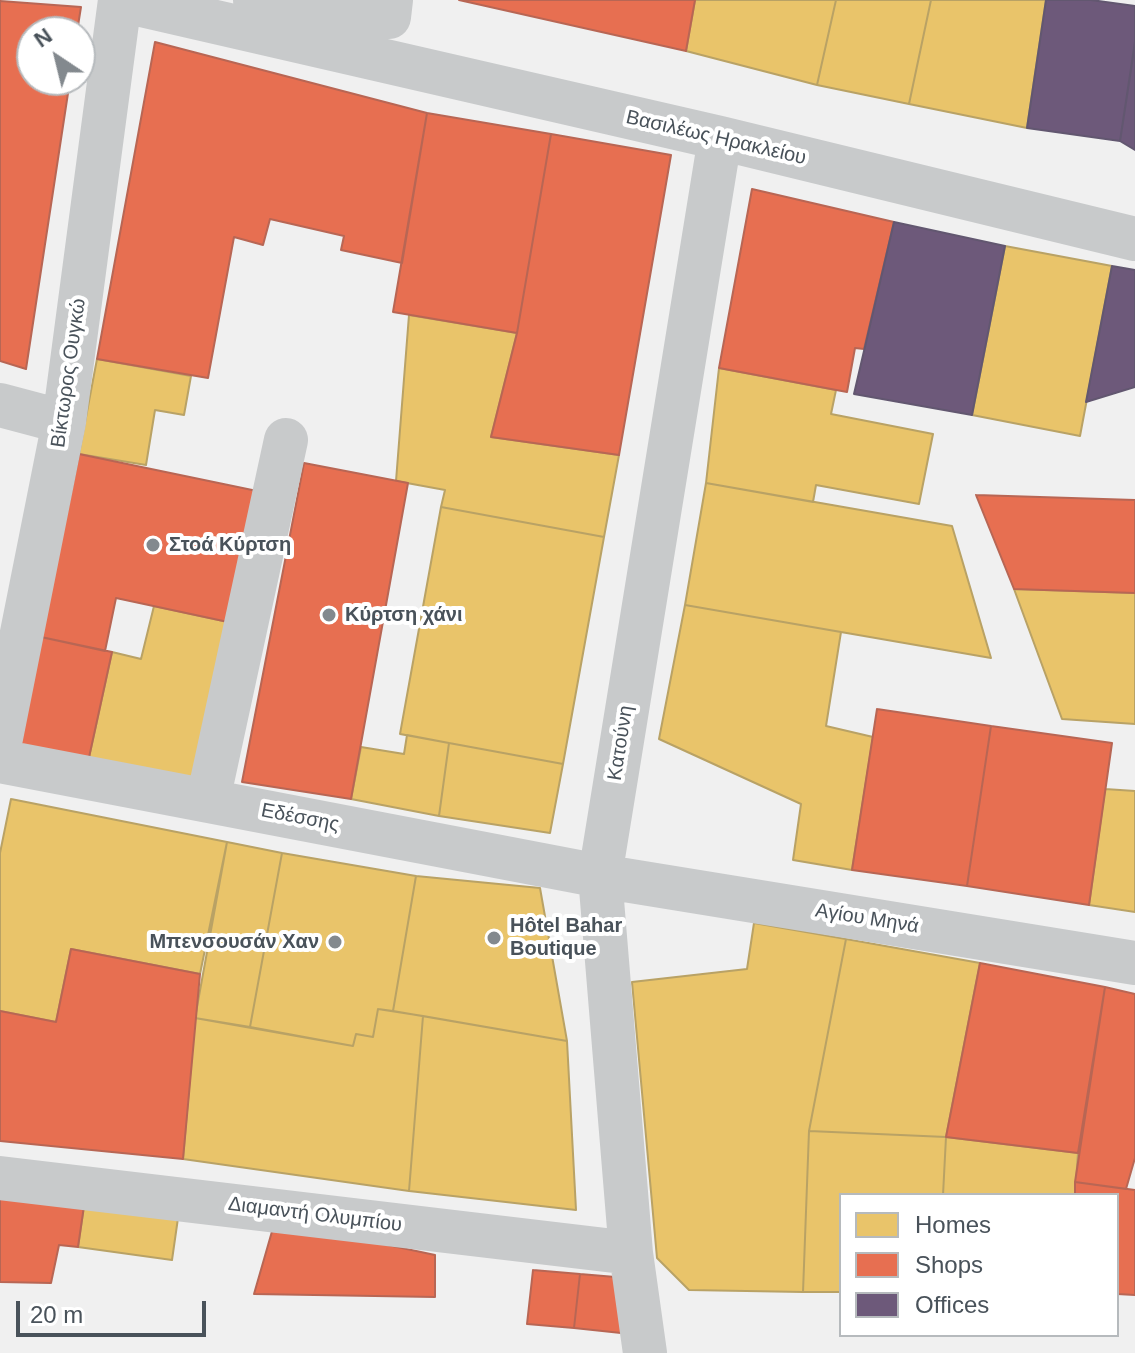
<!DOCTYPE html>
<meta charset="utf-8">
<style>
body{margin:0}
#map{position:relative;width:1135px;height:1353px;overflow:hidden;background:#f0f0f0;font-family:Helvetica,sans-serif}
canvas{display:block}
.legend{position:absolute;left:839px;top:1193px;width:280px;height:144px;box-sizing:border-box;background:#fff;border:2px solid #b6babd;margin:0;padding:10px 14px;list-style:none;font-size:24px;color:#49525a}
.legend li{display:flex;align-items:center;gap:16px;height:40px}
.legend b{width:40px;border:2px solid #b6babd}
.north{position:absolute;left:16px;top:16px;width:80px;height:80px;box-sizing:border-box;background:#fff;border:2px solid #b6babd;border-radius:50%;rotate:325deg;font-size:22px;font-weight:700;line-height:32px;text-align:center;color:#49525a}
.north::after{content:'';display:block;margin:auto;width:28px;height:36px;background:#83898e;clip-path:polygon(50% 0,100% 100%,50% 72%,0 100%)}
.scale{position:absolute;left:16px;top:1301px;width:190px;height:36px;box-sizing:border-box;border:4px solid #49525a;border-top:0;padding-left:10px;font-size:24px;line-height:28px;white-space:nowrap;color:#49525a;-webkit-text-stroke:6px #fff;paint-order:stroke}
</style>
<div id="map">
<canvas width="1135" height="1353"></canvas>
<ul class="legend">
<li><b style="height:22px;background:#e9c46a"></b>Homes</li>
<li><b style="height:22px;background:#e76f51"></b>Shops</li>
<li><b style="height:22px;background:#6d597a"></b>Offices</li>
</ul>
<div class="north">N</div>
<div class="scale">20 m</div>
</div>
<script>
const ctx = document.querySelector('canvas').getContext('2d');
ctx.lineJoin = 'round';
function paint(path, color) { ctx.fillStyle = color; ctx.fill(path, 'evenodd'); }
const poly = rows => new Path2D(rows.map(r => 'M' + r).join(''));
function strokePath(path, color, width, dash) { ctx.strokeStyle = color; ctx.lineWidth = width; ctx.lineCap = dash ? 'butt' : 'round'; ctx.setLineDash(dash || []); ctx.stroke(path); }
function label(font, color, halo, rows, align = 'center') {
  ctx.font = font + ' Helvetica,sans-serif'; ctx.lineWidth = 8; ctx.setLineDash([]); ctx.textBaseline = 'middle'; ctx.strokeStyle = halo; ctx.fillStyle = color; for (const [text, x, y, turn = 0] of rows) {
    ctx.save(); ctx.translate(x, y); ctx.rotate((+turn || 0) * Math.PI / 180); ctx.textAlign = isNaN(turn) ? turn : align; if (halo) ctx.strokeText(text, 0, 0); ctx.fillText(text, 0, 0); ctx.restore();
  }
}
const homes = poly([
 [695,0,836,0,817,85,686,51,695,0],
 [836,0,931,0,909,104,817,85,836,0],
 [931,0,1046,0,1027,128,909,104,931,0],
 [1005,246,1112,266,1080,436,972,415,1005,246],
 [409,315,517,333,491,437,619,455,604,537,441,507,445,490,396,481,409,315],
 [97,359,191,376,184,415,155,410,146,465,79,454,97,359],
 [719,368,836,390,831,414,933,434,919,504,816,485,813,502,706,483,719,368],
 [706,483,952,526,991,658,685,605,706,483],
 [441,507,604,537,563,764,400,734,441,507],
 [1014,589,1135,593,1135,724,1062,719,1014,589],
 [685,605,841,632,826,726,873,737,852,870,793,860,801,804,659,739,685,605],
 [154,606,228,622,193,785,88,762,112,652,141,659,154,606],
 [407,735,449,743,439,816,351,799,361,747,404,754,407,735],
 [449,743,563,764,550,833,439,816,449,743],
 [1105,789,1135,791,1135,912,1089,905,1105,789],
 [11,799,227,842,200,974,71,949,56,1022,0,1011,0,853,11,799],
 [227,842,282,853,250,1027,195,1018,227,842],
 [282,853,416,876,393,1011,378,1009,373,1037,356,1034,353,1046,250,1027,282,853],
 [416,876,540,888,567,1041,393,1011,416,876],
 [754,923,846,939,809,1131,803,1292,689,1290,657,1258,632,982,747,969,754,923],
 [846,939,980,963,946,1137,809,1131,846,939],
 [378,1009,423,1016,409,1191,183,1159,195,1018,353,1046,356,1034,373,1037,378,1009],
 [423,1016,567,1041,576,1210,409,1191,423,1016],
 [809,1131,946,1137,943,1195,841,1195,841,1292,803,1292,809,1131],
 [946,1137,1078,1153,1075,1195,943,1195,946,1137],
 [84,1206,178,1218,172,1260,78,1247,84,1206]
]);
const shops = poly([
 [459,0,695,0,686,51,459,0],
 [0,1,81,7,77,32,32,32,32,80,70,80,26,369,0,361,0,1],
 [155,42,427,113,402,263,341,250,344,236,270,219,263,245,234,237,208,378,97,359,155,42],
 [427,113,551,134,517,333,393,312,427,113],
 [551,134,671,155,619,455,491,437,517,333,551,134],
 [752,189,894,222,864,349,855,348,847,392,719,368,752,189],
 [79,454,257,491,228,622,116,598,105,651,41,637,79,454],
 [304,463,408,483,351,799,242,782,304,463],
 [976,495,1135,500,1135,593,1014,589,976,495],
 [41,637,112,652,88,762,16,746,41,637],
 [877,709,991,726,967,886,852,870,877,709],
 [991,726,1112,743,1089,905,967,886,991,726],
 [71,949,200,974,183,1159,0,1141,0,1011,56,1022,71,949],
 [980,963,1105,987,1078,1153,946,1137,980,963],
 [1105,987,1135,994,1135,1158,1126,1189,1075,1182,1105,987],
 [1075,1182,1135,1190,1135,1295,1117,1294,1117,1195,1075,1195,1075,1182],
 [0,1195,84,1206,78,1247,59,1245,51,1283,0,1282,0,1195],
 [275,1221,435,1255,435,1297,254,1294,275,1221],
 [533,1270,580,1274,574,1328,527,1324,533,1270],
 [580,1274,627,1278,621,1333,574,1328,580,1274]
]);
const offices = poly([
 [1046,0,1091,0,1135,6,1135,42,1120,141,1027,128,1046,0],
 [1134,50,1135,50,1135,150,1120,141,1134,50],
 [894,222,1005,246,972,415,854,394,894,222],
 [1112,266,1135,270,1135,387,1086,402,1112,266]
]);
const minor = poly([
 [120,0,720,138,1135,239],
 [255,0,389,17,391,0],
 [0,405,64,422],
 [0,743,64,422,120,0],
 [0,761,600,876,1135,963],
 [208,800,286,440],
 [0,1178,631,1253],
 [645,1353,631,1253,600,876,720,138]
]);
const markers = [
 [153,545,8,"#83898e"],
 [329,615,8,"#83898e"],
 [494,938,8,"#83898e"],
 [335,942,8,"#83898e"]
];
const streetNames = [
 ["Βασιλέως Ηρακλείου",716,138,13],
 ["Βίκτωρος Ουγκώ",69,373,-82],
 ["Κατούνη",621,743,-81],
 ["Εδέσσης",300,818,11],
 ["Αγίου Μηνά",867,919,9],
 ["Διαμαντή Ολυμπίου",315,1215,7]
];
const poiNames = [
 ["Στοά Κύρτση",169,545],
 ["Κύρτση χάνι",345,615],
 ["Hôtel Bahar",510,926],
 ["Boutique",510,949],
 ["Μπενσουσάν Χαν",319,942,"right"]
];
paint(homes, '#e9c46a');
strokePath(homes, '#b9a265', 2);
paint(shops, '#e76f51');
strokePath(shops, '#b86654', 2);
paint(offices, '#6d597a');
strokePath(offices, '#625770', 2);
strokePath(minor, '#c8cacb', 44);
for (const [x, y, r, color] of markers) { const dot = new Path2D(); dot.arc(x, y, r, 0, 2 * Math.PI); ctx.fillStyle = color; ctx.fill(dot); strokePath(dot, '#fff', 3); }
label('20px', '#49525a', '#fff', streetNames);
label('bold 20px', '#49525a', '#fff', poiNames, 'left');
</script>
